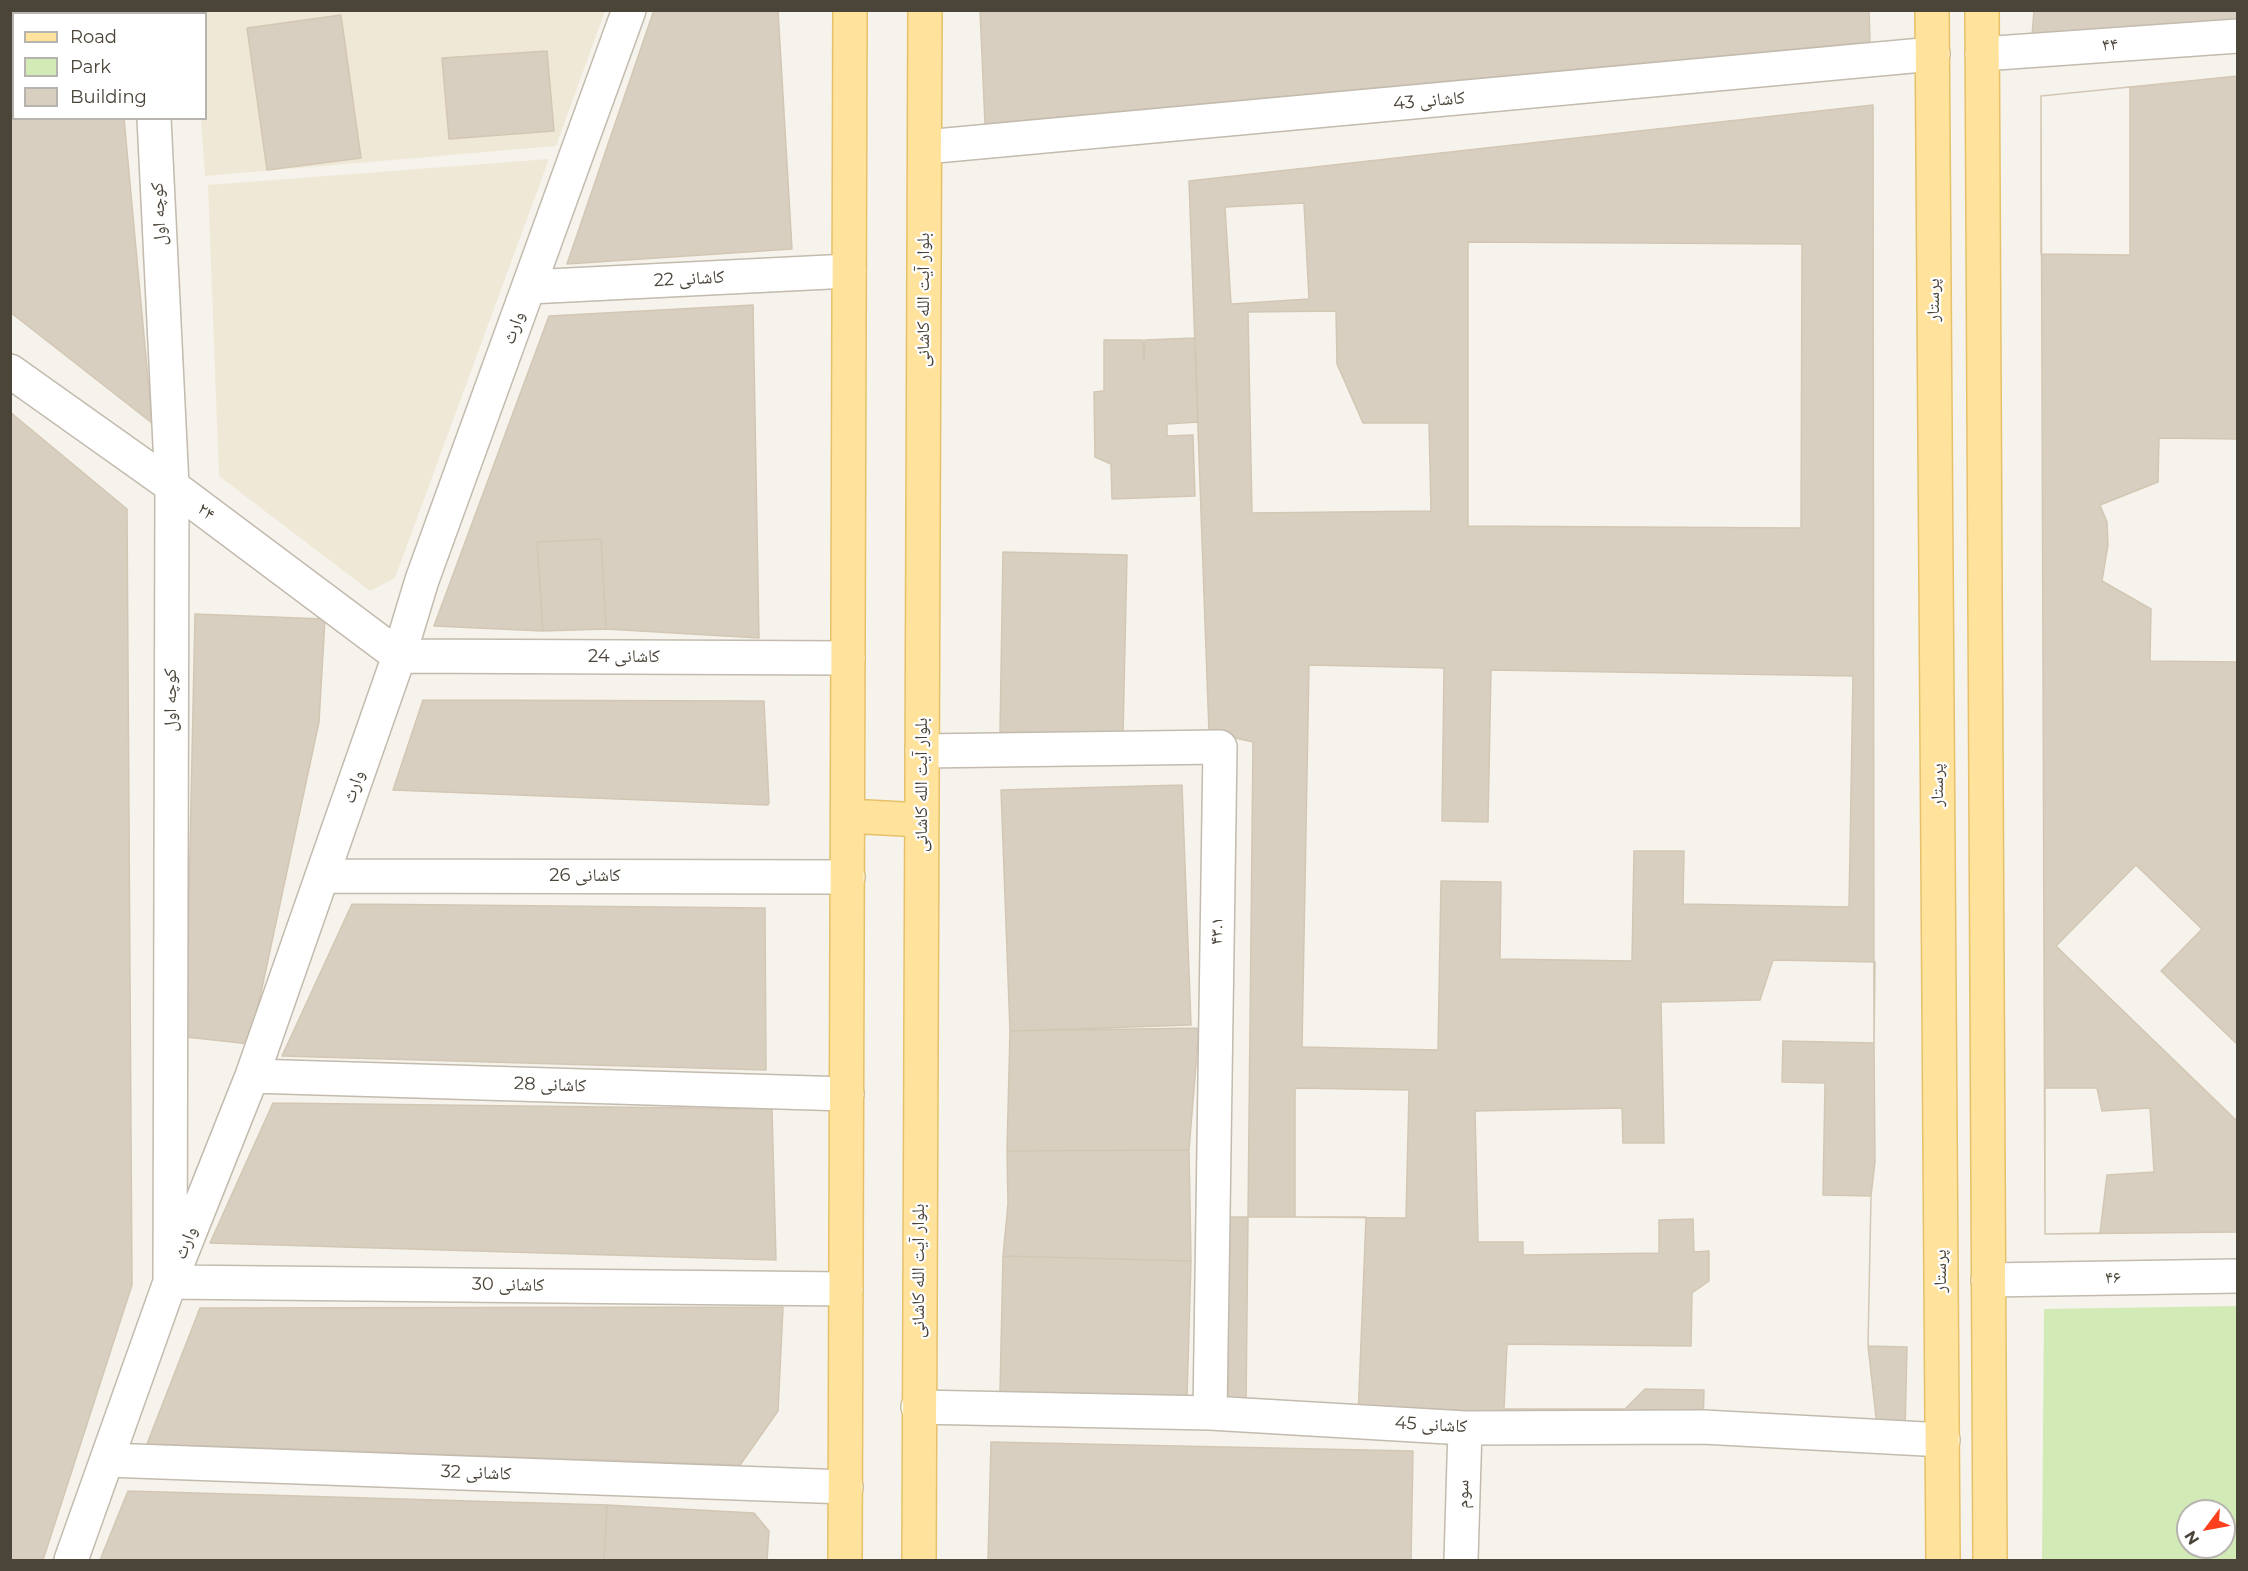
<!DOCTYPE html>
<meta charset="utf-8">
<style>
body{margin:0}
#map{position:relative;width:2248px;height:1571px;overflow:hidden;background:#f6f3ec;font-family:Montserrat,sans-serif}
canvas{display:block}
.frame{position:absolute;inset:0;border:12px solid #4b4439;pointer-events:none}
.legend{position:absolute;left:12px;top:12px;width:195px;height:108px;box-sizing:border-box;background:#fff;border:2px solid #b7b4b0;margin:0;padding:8px 10px;list-style:none;font-size:18px;color:#4b4439}
.legend li{display:flex;align-items:center;gap:12px;height:30px}
.legend b{width:30px;border:2px solid #b7b4b0}
.north{position:absolute;left:2176px;top:1499px;width:60px;height:60px;box-sizing:border-box;background:#fff;border:2px solid #b7b4b0;border-radius:50%;rotate:238deg;font-size:16px;font-weight:700;line-height:24px;text-align:center;color:#4b4439}
.north::after{content:'';display:block;margin:auto;width:21px;height:27px;background:#fc3f1d;clip-path:polygon(50% 0,100% 100%,50% 72%,0 100%)}
</style>
<div id="map">
<canvas width="2248" height="1571"></canvas>
<div class="frame"></div>
<ul class="legend">
<li><b style="height:8px;background:#ffe39c"></b>Road</li>
<li><b style="height:16px;background:#d2eab5"></b>Park</li>
<li><b style="height:16px;background:#d8cfc1"></b>Building</li>
</ul>
<div class="north">N</div>
</div>
<script>
const ctx = document.querySelector('canvas').getContext('2d');
ctx.lineJoin = 'round';
function paint(path, color) { ctx.fillStyle = color; ctx.fill(path, 'evenodd'); }
const poly = rows => new Path2D(rows.map(r => 'M' + r).join(''));
function strokePath(path, color, width, dash) { ctx.strokeStyle = color; ctx.lineWidth = width; ctx.lineCap = dash ? 'butt' : 'round'; ctx.setLineDash(dash || []); ctx.stroke(path); }
function label(font, color, halo, rows, align = 'center') {
  ctx.font = font + ' Montserrat,"Noto Naskh Arabic",sans-serif'; ctx.lineWidth = 4.5; ctx.setLineDash([]); ctx.textBaseline = 'middle'; ctx.strokeStyle = halo; ctx.fillStyle = color; for (const [text, x, y, turn = 0] of rows) {
    ctx.save(); ctx.translate(x, y); ctx.rotate((+turn || 0) * Math.PI / 180); ctx.textAlign = isNaN(turn) ? turn : align; if (halo) ctx.strokeText(text, 0, 0); ctx.fillText(text, 0, 0); ctx.restore();
  }
}
const education = poly([
 [194,11,605,11,556,146,205,176,201,119,206,118,206,14,194,13],
 [549,159,395,578,370,591,219,476,208,185]
]);
const green = poly([
 [2237,1306,2237,1560,2042,1560,2044,1309],
 [2188,1511,2224,1511,2224,1547,2188,1547]
]);
const building = poly([
 [654,10,778,10,792,249,567,264,654,10],
 [980,10,1869,10,1870,42,985,124,980,10],
 [2034,10,2238,10,2238,22,2032,36,2034,10],
 [341,15,361,158,267,170,247,28,341,15],
 [10,25,14,25,14,118,124,118,152,423,10,312,10,25],
 [547,51,554,131,449,139,442,58,547,51],
 [2238,76,2238,1232,2045,1234,2041,96,2238,76],
 [2130,87,2130,255,2041,254,2041,96,2130,87],
 [1873,105,1874,1043,1875,1162,1871,1196,1868,1346,1877,1426,1246,1407,1253,742,1209,732,1189,181,1873,105],
 [1304,203,1309,299,1231,304,1225,207,1304,203],
 [1468,242,1802,244,1801,528,1468,526,1468,242],
 [753,305,759,638,606,629,601,539,537,542,543,631,434,626,549,316,753,305],
 [1336,311,1337,364,1363,423,1429,423,1431,511,1252,513,1248,312,1336,311],
 [1195,338,1198,422,1167,424,1167,436,1193,435,1195,496,1112,499,1111,464,1095,457,1094,392,1104,391,1104,340,1143,340,1144,361,1145,340,1195,338],
 [10,412,127,509,132,1285,43,1560,10,1560,10,412],
 [2159,438,2238,439,2238,662,2150,661,2151,609,2102,581,2108,545,2107,522,2100,505,2158,482,2159,438],
 [601,539,606,629,543,631,537,542,601,539],
 [1003,552,1127,555,1123,735,1000,732,1003,552],
 [195,614,325,619,319,722,250,1044,186,1037,195,614],
 [1309,665,1444,668,1442,821,1488,822,1491,670,1853,676,1849,907,1683,904,1684,851,1634,851,1632,961,1500,959,1501,882,1441,881,1438,1050,1302,1047,1309,665],
 [423,700,764,701,769,803,768,805,393,790,423,700],
 [1182,785,1191,1025,1010,1031,1001,790,1182,785],
 [2136,865,2202,929,2161,971,2238,1045,2238,1122,2056,946,2136,865],
 [352,904,765,908,766,1070,282,1056,352,904],
 [1773,960,1875,962,1874,1043,1783,1041,1782,1082,1825,1083,1823,1195,1871,1196,1868,1346,1907,1347,1905,1432,1703,1427,1704,1390,1645,1389,1625,1409,1504,1409,1507,1344,1691,1346,1692,1293,1709,1281,1709,1251,1694,1252,1693,1219,1659,1220,1659,1253,1523,1255,1523,1242,1478,1242,1475,1111,1622,1108,1623,1143,1664,1143,1661,1002,1760,1000,1773,960],
 [1199,1028,1189,1150,1007,1151,1010,1031,1199,1028],
 [1295,1088,1409,1090,1406,1218,1295,1217,1295,1088],
 [2045,1088,2097,1088,2102,1111,2150,1108,2154,1172,2107,1175,2100,1233,2045,1234,2045,1088],
 [273,1103,772,1109,776,1260,210,1243,273,1103],
 [1189,1150,1191,1261,1003,1256,1008,1204,1007,1151,1189,1150],
 [1228,1217,1366,1217,1358,1418,1228,1400,1228,1217],
 [1003,1256,1191,1261,1187,1397,1000,1392,1003,1256],
 [783,1307,778,1411,740,1465,147,1444,200,1308,783,1307],
 [991,1442,1413,1451,1411,1560,988,1560,991,1442],
 [128,1491,607,1505,604,1560,100,1560,128,1491],
 [607,1505,754,1513,769,1531,767,1560,604,1560,607,1505]
]);
const minor = poly([
 [149,10,149,14],
 [1982,54,2238,36],
 [154,118,172,486,170,1282,846,1289],
 [925,147,1933,54],
 [529,287,849,271],
 [10,371,172,486,399,656,848,658],
 [922,751,1220,747,1210,1413],
 [323,876,848,877],
 [252,1076,847,1094],
 [1988,1280,2238,1276],
 [918,1407,1210,1413,1465,1428,1703,1427,1943,1440],
 [107,1460,846,1487],
 [71,1560,170,1282,252,1076,399,656,422,580,629,10],
 [1461,1560,1465,1428]
]);
const major = poly([
 [1932,10,1943,1560],
 [1982,10,1990,1560],
 [848,816,921,820],
 [845,1560,850,10],
 [919,1560,925,10]
]);
const streetNames = [
 ["۴۴",2110,45,-4],
 ["کاشانی 43",1429,101,-5],
 ["کوچه اول",159,214,-93],
 ["کاشانی 22",689,279,-3],
 ["بلوار آیت الله کاشانی",924,300,-90],
 ["پرستار",1934,300,-90],
 ["وارث",514,328,-70],
 ["۲۴",206,512,37],
 ["کاشانی 24",624,657],
 ["کوچه اول",171,700,-90],
 ["بلوار آیت الله کاشانی",922,785,-90],
 ["پرستار",1938,785,-90],
 ["وارث",354,787,-71],
 ["کاشانی 26",585,876],
 ["۴۳.۱",1217,931,-89],
 ["کاشانی 28",550,1085,2],
 ["وارث",186,1243,-68],
 ["بلوار آیت الله کاشانی",919,1271,-90],
 ["پرستار",1941,1271,-90],
 ["۴۶",2113,1278,-1],
 ["کاشانی 30",508,1285,1],
 ["کاشانی 45",1431,1425,3],
 ["کاشانی 32",476,1473,2],
 ["سوم",1463,1494,-89]
];
paint(education, '#efe8d6');
paint(green, '#d2eab5');
paint(building, '#d8cfc1');
strokePath(building, '#d3c7b4', 1.5);
strokePath(minor, '#c2bbae', 36);
strokePath(major, '#e6c16a', 36);
strokePath(minor, '#fff', 33);
strokePath(major, '#ffe39c', 33);
label('18px', '#4b4439', '#fff', streetNames);
</script>
